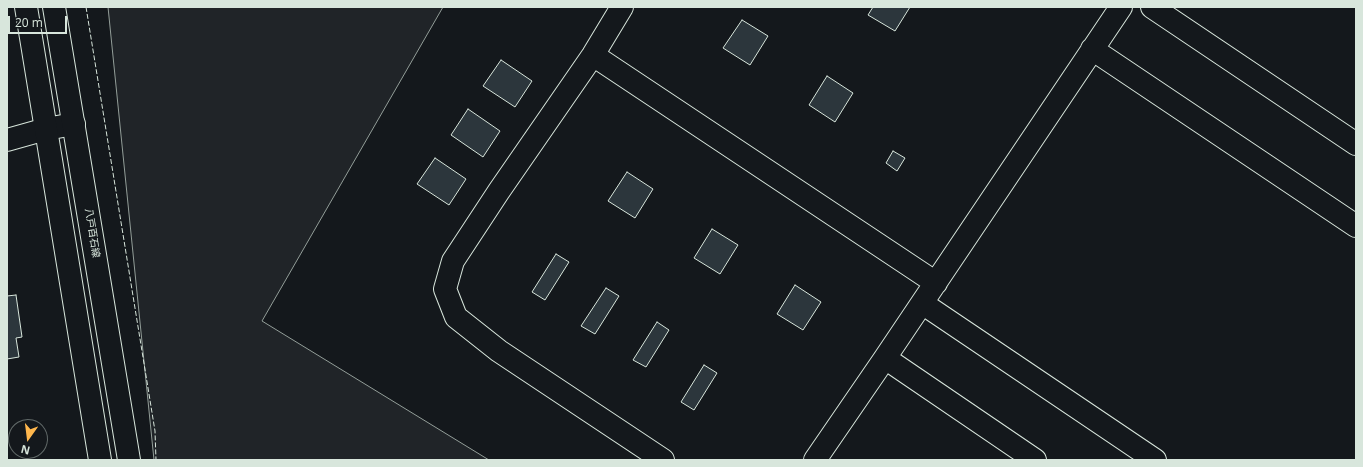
<!DOCTYPE html>
<meta charset="utf-8">
<style>
body{margin:0}
#map{position:relative;width:1363px;height:467px;overflow:hidden;background:#14181c;font-family:"Open Sans",sans-serif}
canvas{display:block}
.frame{position:absolute;inset:0;border:8px solid #d8e6dc;pointer-events:none}
.north{position:absolute;left:8px;top:419px;width:40px;height:40px;box-sizing:border-box;background:#14181c;border:1px solid #626a69;border-radius:50%;rotate:194deg;font-size:11px;font-weight:700;line-height:16px;text-align:center;color:#d8e6dc}
.north::after{content:'';display:block;margin:auto;width:14px;height:18px;background:#ffb74d;clip-path:polygon(50% 0,100% 100%,50% 72%,0 100%)}
.scale{position:absolute;left:8px;top:16px;width:59px;height:18px;box-sizing:border-box;border:2px solid #d8e6dc;border-top:0;padding-left:5px;font-size:12px;line-height:14px;white-space:nowrap;color:#d8e6dc;-webkit-text-stroke:3px #14181c;paint-order:stroke}
</style>
<div id="map">
<canvas width="1363" height="467"></canvas>
<div class="frame"></div>
<div class="north">N</div>
<div class="scale">20 m</div>
</div>
<script>
const ctx = document.querySelector('canvas').getContext('2d');
ctx.lineJoin = 'round';
function paint(path, color) { ctx.fillStyle = color; ctx.fill(path, 'evenodd'); }
const poly = rows => new Path2D(rows.map(r => 'M' + r).join(''));
function strokePath(path, color, width, dash) { ctx.strokeStyle = color; ctx.lineWidth = width; ctx.lineCap = dash ? 'butt' : 'round'; ctx.setLineDash(dash || []); ctx.stroke(path); }
function label(font, color, halo, rows, align = 'center') {
  ctx.font = font + ' "Open Sans","Noto Sans JP",sans-serif'; ctx.lineWidth = 3; ctx.setLineDash([]); ctx.textBaseline = 'middle'; ctx.strokeStyle = halo; ctx.fillStyle = color; for (const [text, x, y, turn = 0] of rows) {
    ctx.save(); ctx.translate(x, y); ctx.rotate((+turn || 0) * Math.PI / 180); ctx.textAlign = isNaN(turn) ? turn : align; if (halo) ctx.strokeText(text, 0, 0); ctx.fillText(text, 0, 0); ctx.restore();
  }
}
const green = poly([
 [108,7,443,7,262,321,489,460,154,460,108,7]
]);
const building = poly([
 [873,7,910,7,895,31,868,15,873,7],
 [742,20,768,36,750,65,723,48,742,20],
 [501,60,532,81,515,107,483,86,501,60],
 [827,76,853,93,835,122,809,105,827,76],
 [468,109,500,131,483,157,451,135,468,109],
 [893,151,905,158,897,171,886,163,893,151],
 [435,158,466,179,449,205,417,184,435,158],
 [627,172,653,189,635,218,608,201,627,172],
 [712,229,738,245,720,274,694,258,712,229],
 [556,254,569,262,545,300,532,292,556,254],
 [795,285,821,302,803,330,777,314,795,285],
 [606,288,619,296,595,334,581,326,606,288],
 [16,295,22,337,16,338,19,357,7,359,7,296,16,295],
 [657,322,669,330,646,367,633,360,657,322],
 [704,365,717,373,694,410,681,402,704,365]
]);
const minor = poly([
 [622,7,593,55,499,191,453,261,445,289,456,317,499,351,663,460],
 [1152,7,1356,144],
 [1092,49,1356,226],
 [593,55,936,283],
 [7,140,46,129,74,124],
 [922,303,1155,460],
 [885,358,1035,460],
 [815,460,885,358,1121,7]
]);
const major = poly([
 [26,7,100,460],
 [54,7,129,460]
]);
const fence = poly([
 [86,7,155,431,156,460]
]);
const streetNames = [
 ["八戸百石線",92,233,81]
];
paint(green, '#202428');
strokePath(green, '#939e99', 1);
paint(building, '#2c363c');
strokePath(building, '#d8e6dc', 1);
strokePath(minor, '#d8e6dc', 24);
strokePath(major, '#d8e6dc', 24);
strokePath(minor, '#14181c', 22);
strokePath(major, '#14181c', 22);
strokePath(fence, '#d8e6dc', 1, [5, 2]);
label('10px', '#d8e6dc', '#14181c', streetNames);
</script>
